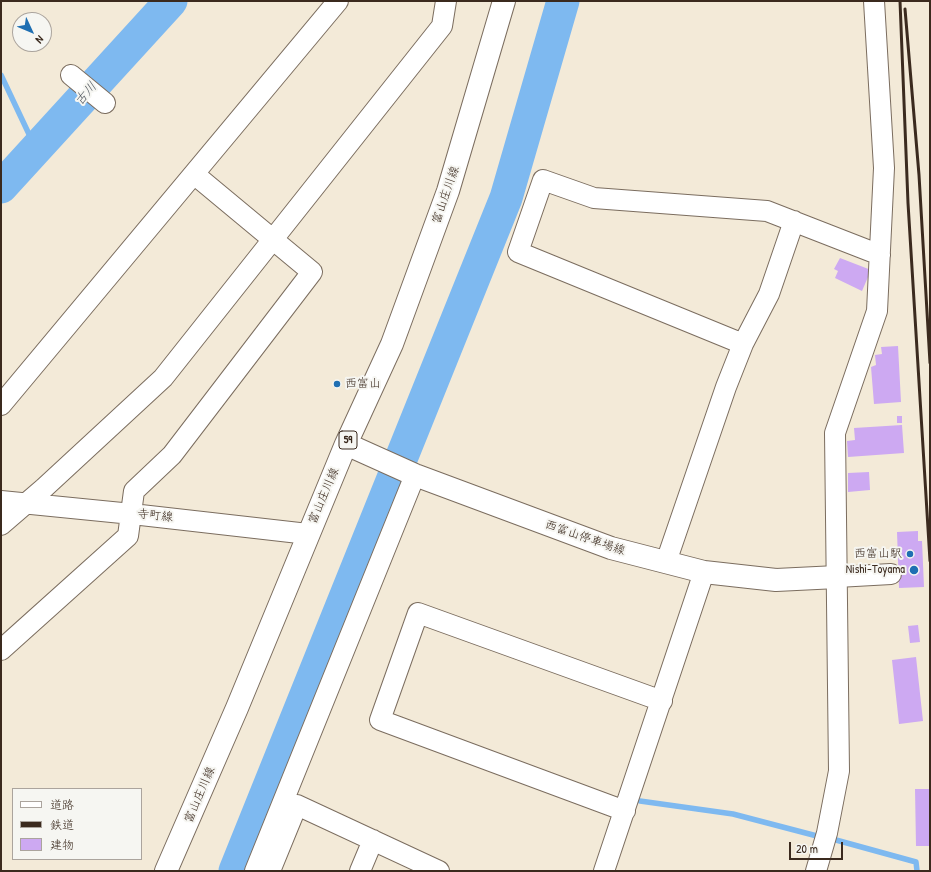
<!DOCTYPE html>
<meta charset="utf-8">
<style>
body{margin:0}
#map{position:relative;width:931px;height:872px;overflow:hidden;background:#f3ead8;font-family:"Patrick Hand","Klee One",sans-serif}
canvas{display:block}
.frame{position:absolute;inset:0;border:2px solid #3b2a1e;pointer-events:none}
.legend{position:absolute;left:12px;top:788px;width:130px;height:72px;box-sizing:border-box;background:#f6f6f2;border:1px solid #aba49d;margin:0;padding:5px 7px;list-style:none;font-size:12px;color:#3b2a1e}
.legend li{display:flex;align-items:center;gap:8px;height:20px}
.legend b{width:20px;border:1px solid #aba49d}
.north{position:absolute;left:12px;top:12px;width:40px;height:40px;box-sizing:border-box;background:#f6f6f2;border:1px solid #aba49d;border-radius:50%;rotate:134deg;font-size:11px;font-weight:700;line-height:16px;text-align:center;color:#3b2a1e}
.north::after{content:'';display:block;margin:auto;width:14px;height:18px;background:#1f6fb2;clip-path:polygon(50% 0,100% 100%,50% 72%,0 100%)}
.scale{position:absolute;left:789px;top:842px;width:54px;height:18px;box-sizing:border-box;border:2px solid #3b2a1e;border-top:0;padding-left:5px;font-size:12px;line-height:14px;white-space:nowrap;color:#3b2a1e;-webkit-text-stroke:3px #f6f6f2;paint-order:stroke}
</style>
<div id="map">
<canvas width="931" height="872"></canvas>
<div class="frame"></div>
<ul class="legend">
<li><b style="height:5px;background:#fff"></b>道路</li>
<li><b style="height:5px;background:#3b2a1e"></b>鉄道</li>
<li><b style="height:11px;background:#cda9f2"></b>建物</li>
</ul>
<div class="north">N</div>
<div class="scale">20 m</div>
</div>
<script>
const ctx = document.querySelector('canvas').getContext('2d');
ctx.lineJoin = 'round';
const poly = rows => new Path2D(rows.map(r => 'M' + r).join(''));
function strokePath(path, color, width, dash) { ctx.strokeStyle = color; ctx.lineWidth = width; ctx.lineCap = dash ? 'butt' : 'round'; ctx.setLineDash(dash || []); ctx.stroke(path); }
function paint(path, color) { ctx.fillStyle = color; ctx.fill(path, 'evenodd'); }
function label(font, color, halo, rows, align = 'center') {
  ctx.font = font + ' "Patrick Hand","Klee One",sans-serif'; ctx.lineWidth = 4; ctx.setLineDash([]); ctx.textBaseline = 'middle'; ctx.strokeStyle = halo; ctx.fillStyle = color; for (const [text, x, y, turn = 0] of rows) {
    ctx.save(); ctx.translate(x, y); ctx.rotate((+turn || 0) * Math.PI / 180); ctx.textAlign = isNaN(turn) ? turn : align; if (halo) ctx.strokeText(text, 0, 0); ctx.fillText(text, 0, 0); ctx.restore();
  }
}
const stream = poly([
 [1,75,36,149],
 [640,801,733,814,817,836],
 [836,840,916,862,917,871]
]);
const river = poly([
 [1,187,171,1],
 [235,871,506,198,563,1]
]);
const building = poly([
 [840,258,871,270,862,291,835,278,838,271,834,269],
 [898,346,901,402,874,404,871,367,876,365,875,355,882,354,881,347],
 [897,416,902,416,902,423,897,423],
 [902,425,904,453,848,457,847,441,855,440,854,428],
 [869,472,870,490,848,492,848,473],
 [918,531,918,541,922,541,924,587,899,588,897,532],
 [918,625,920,642,910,643,908,626],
 [916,657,923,721,899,724,892,660],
 [915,789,930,789,930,846,916,846]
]);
const minor = poly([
 [71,75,105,103],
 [743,344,518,252,543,180,594,198,767,211,880,255],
 [1,405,338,1],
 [1,501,132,514,308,534],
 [1,525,44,488,163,378,442,26,446,1],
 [666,562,726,387,743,344,769,294,794,221],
 [837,577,891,574],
 [1,650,128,536,134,491,172,455,312,272,194,174],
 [625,811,380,720,418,613,662,701],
 [255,871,415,475],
 [270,871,297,805,439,871],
 [360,871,373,840],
 [604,871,704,572],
 [816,871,827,833,839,771,835,433,877,311,884,168,874,1]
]);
const major = poly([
 [346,444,415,475,611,548,704,572,776,580,837,577],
 [166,871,237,708,346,444,392,344,448,191,504,1]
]);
const rail = poly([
 [900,1,908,203,930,561],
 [905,9,919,175,930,363]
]);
const markers = [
 [337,384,4,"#1f6fb2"],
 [910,554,4,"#1f6fb2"],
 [914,570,5,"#1f6fb2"]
];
const shields = [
 [348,440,18]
];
const shieldNames = [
 ["59",348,440]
];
const streetNames = [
 ["富山庄川線",446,195,-71],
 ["富山庄川線",324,496,-67],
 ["寺町線",155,516,6],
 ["西富山停車場線",585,538,19],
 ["富山庄川線",200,795,-67]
];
const poiNames = [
 ["西富山",345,384,"left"],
 ["西富山駅",902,554],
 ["Nishi-Toyama",905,570]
];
const waterNames = [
 ["古川",86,94,-48]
];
strokePath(stream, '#7eb9f0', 5.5);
strokePath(river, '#7eb9f0', 33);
paint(building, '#cda9f2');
strokePath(minor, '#7b6d5f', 22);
strokePath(major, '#7b6d5f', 24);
strokePath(minor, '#fff', 20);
strokePath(major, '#fff', 22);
strokePath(rail, '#3b2a1e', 3);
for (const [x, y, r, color] of markers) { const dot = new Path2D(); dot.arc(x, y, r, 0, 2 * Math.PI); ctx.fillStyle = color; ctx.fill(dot); strokePath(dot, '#f6f6f2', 1.5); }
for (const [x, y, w] of shields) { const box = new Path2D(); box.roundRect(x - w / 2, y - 9, w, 18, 3); ctx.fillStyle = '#f6f6f2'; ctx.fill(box); strokePath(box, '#3b2a1e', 1); }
label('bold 11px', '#3b2a1e', null, shieldNames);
label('12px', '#3b2a1e', '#f6f6f2', streetNames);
label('12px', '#3b2a1e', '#f6f6f2', poiNames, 'right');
label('italic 13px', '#4f555d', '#f6f6f2', waterNames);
</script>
